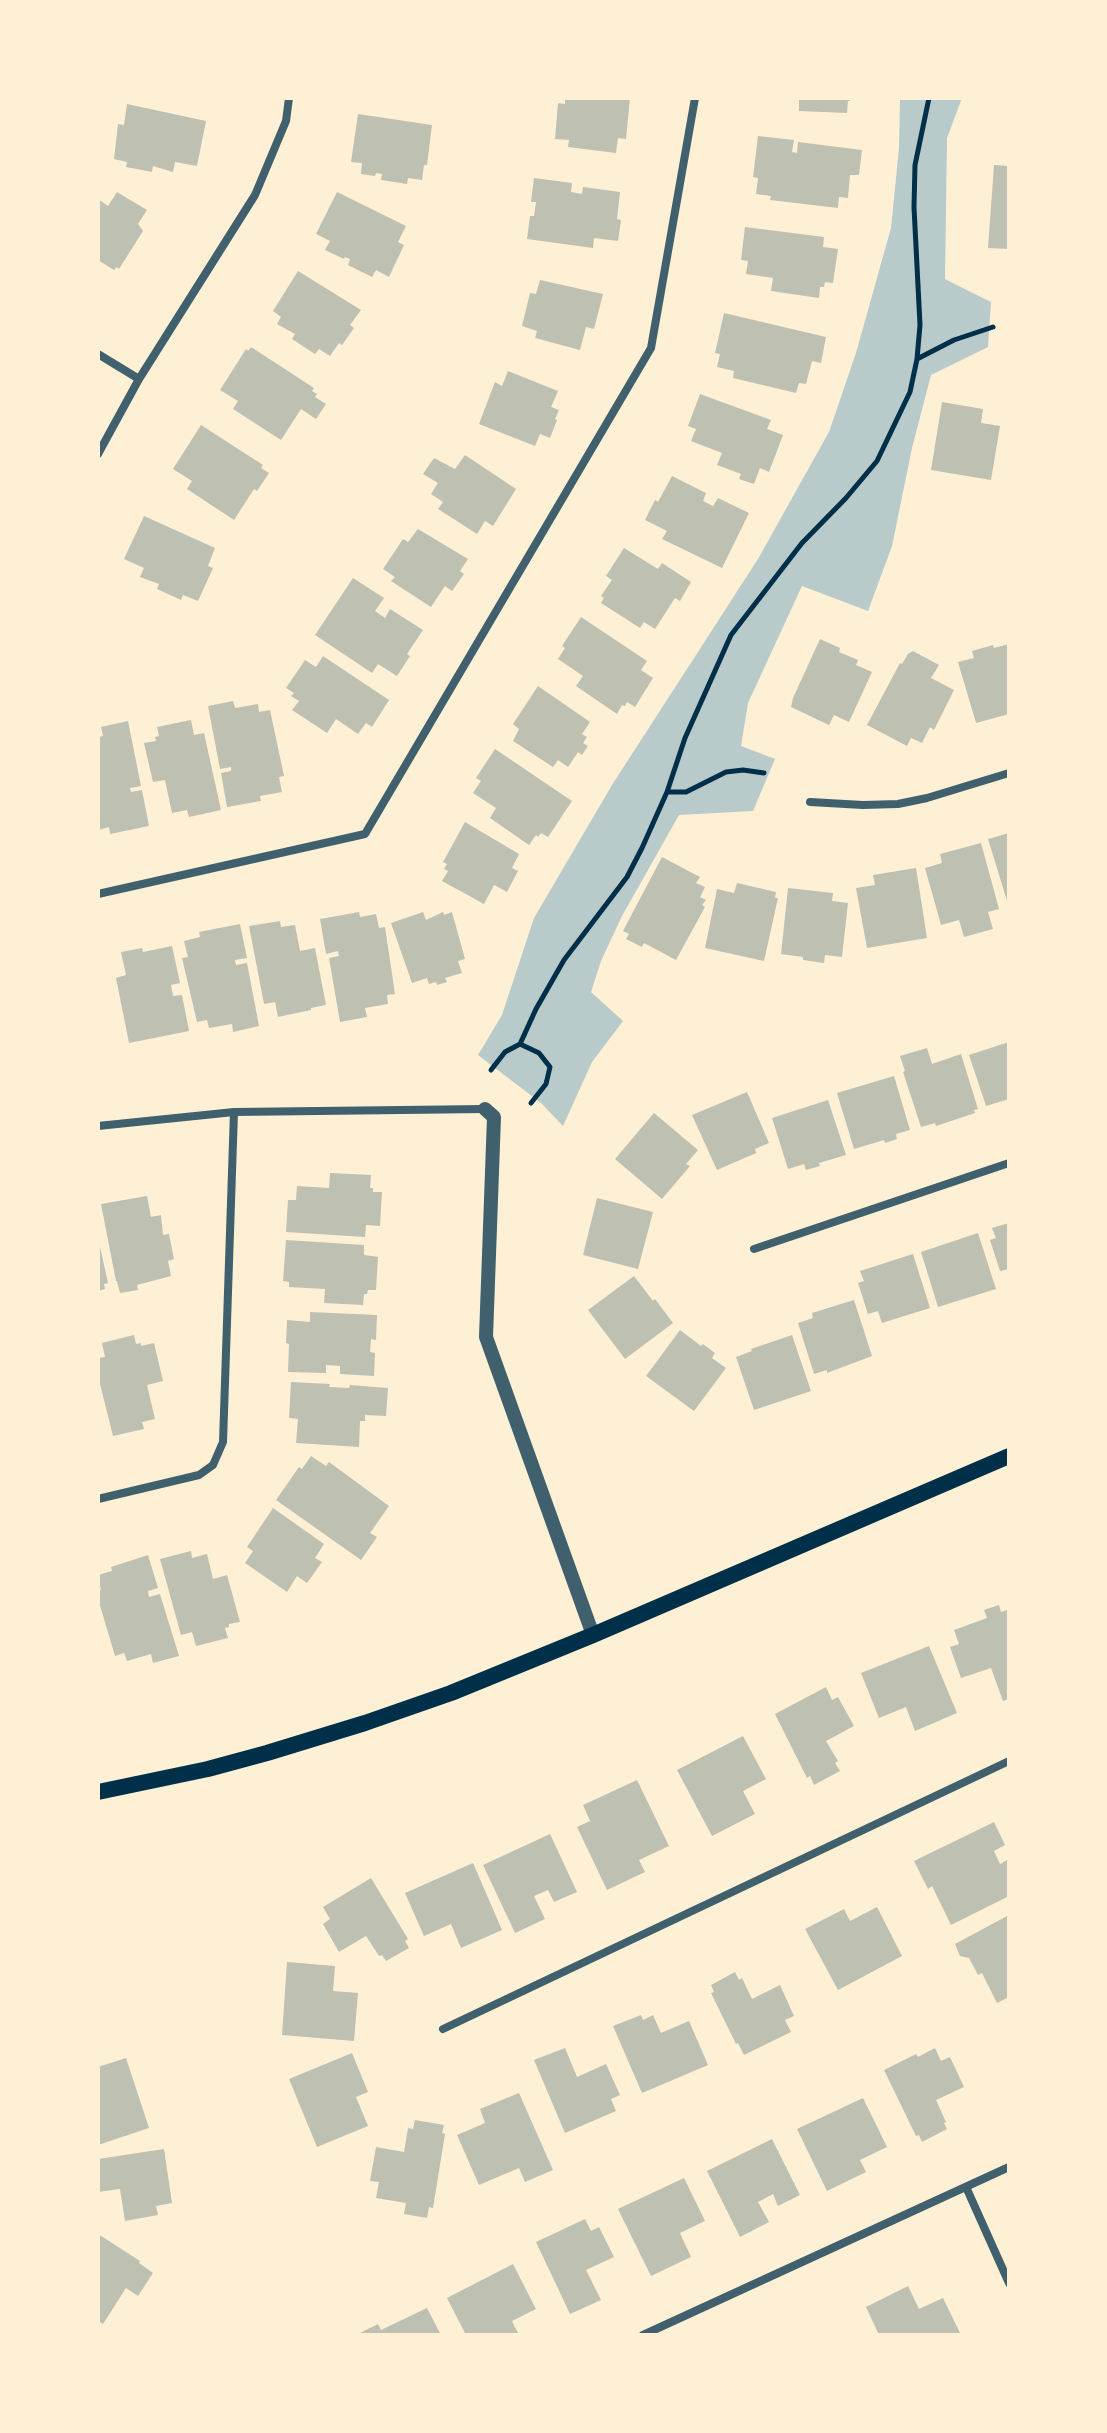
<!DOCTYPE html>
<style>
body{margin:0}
#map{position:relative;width:1107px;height:2433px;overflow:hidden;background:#fdf0d5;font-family:"Noto Sans",sans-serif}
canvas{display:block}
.frame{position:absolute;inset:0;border:100px solid #fdf0d5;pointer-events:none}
</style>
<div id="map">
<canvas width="1107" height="2433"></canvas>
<div class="frame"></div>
</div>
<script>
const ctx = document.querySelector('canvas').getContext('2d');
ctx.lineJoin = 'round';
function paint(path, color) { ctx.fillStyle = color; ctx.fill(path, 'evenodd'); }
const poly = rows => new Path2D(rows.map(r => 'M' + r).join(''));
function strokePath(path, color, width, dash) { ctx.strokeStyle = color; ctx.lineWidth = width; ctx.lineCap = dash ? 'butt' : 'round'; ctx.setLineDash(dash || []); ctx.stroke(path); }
const green = poly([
 [900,98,962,98,947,138,945,279,991,302,988,347,931,375,912,448,892,546,868,611,802,586,748,703,741,746,775,759,753,811,679,815,622,916,601,961,591,992,623,1021,592,1062,563,1126,541,1103,478,1055,502,1015,534,918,612,785,758,559,829,432,856,353,891,228,899,148]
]);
const building = poly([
 [565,98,630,98,626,139,618,138,616,153,568,147,569,140,555,139,558,103,565,104],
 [799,98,850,98,850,101,848,101,847,113,799,111],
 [127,104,206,121,197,166,175,162,173,172,153,166,152,172,126,167,127,162,114,159,118,124,124,125],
 [358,114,432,125,427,165,424,165,422,180,408,178,407,184,381,180,382,174,376,173,375,176,361,174,362,163,351,162],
 [758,136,794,140,792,152,797,153,798,142,862,150,859,175,850,175,848,198,839,197,838,208,770,200,771,196,756,194,758,178,753,177],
 [994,165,1009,166,1009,249,988,248],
 [534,178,572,183,571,192,582,194,583,187,620,192,617,219,621,220,618,241,594,238,593,248,527,239,530,216,534,216,536,202,531,202],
 [117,192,147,210,138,224,143,231,119,269,117,267,114,270,98,260,98,199,108,206],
 [337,192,406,226,398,242,404,245,389,277,376,270,372,277,348,265,350,259,345,257,344,259,325,250,330,241,316,234],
 [745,227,824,237,823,247,838,249,833,283,825,282,824,287,820,287,819,298,771,291,773,278,746,274,748,261,741,260],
 [298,271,361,310,350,325,354,328,342,345,339,343,330,356,319,349,315,354,292,339,295,334,277,324,281,317,273,311],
 [540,280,603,294,594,329,586,327,580,350,535,338,537,331,522,326,530,293,536,294],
 [724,313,826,337,821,363,812,361,806,384,799,383,796,393,733,378,734,371,717,367,720,354,715,353],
 [251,347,314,388,312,391,317,394,315,397,326,404,316,419,301,409,281,440,233,409,238,401,220,390,246,349,248,351],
 [508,371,558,391,551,407,559,410,555,419,557,420,550,438,540,434,535,446,479,424,495,382,502,386],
 [700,394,771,420,767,429,783,435,769,472,760,468,754,484,739,479,741,474,717,465,722,453,691,441,696,429,688,426],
 [942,402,983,409,981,423,1000,426,991,480,931,470],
 [201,425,263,465,261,468,269,473,257,491,254,489,234,520,187,489,192,481,173,469],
 [465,455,516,489,493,526,485,521,477,534,438,509,443,502,431,494,438,483,423,474,434,458,455,469],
 [672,476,706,493,703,501,713,506,718,498,749,513,722,568,662,539,667,531,645,520,655,500,658,502],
 [144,516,215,548,208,566,213,568,198,601,183,595,181,600,157,589,159,584,140,577,144,568,124,559],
 [418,529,468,559,460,571,464,574,452,591,445,586,431,607,391,581,395,577,383,569,403,539,408,542],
 [624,548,658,569,662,563,691,582,680,601,675,598,655,629,644,622,640,628,601,603,604,598,601,596,612,580,606,576],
 [353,578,384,598,375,611,385,618,390,609,423,630,407,654,410,656,397,676,378,664,372,673,315,635],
 [581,617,647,661,641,670,653,678,635,707,627,702,625,706,622,705,617,714,576,686,583,676,558,659,565,648,562,646],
 [820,639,840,648,839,652,858,660,856,665,872,672,849,722,834,715,829,725,791,707,793,698],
 [1009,644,1009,714,976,723,958,662,974,658,972,651,993,645,994,648],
 [913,651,939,665,931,678,954,690,934,730,930,727,922,743,911,738,907,746,867,725,900,663,902,664,908,654],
 [323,656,389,700,372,727,366,723,358,734,336,719,327,733,292,710,299,701,291,696,294,693,286,688,305,660,316,667],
 [538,686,590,722,582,734,587,737,583,743,588,746,582,755,578,752,568,767,558,760,553,767,513,741,519,729,513,724],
 [233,701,235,708,258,704,259,712,270,710,284,776,279,777,282,792,260,796,261,801,227,807,221,773,231,771,231,767,220,769,208,706],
 [191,720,194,735,204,733,221,810,189,817,187,810,172,813,165,780,153,782,144,743,156,741,155,737,159,736,157,727],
 [128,721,141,786,130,788,131,792,142,790,149,826,110,834,109,827,98,830,98,737,103,736,101,727],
 [495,749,572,801,548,837,541,833,538,837,536,835,529,845,490,818,496,808,473,793,481,781,476,778],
 [465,822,519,854,512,868,518,871,507,892,494,885,484,904,442,881,448,871,444,869,447,864,443,862],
 [1009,833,1009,904,1008,904,988,839],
 [981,843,999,909,988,912,993,929,964,937,959,920,941,925,925,868,942,863,940,854],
 [662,857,700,877,696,883,705,887,700,897,706,900,702,905,705,907,676,960,644,943,642,947,626,939,629,934,623,931],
 [916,868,927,938,867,948,856,888,875,885,873,875],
 [737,883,776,892,775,898,778,898,764,961,705,948,717,889,734,893],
 [788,888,833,893,832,901,848,903,842,957,825,955,824,963,803,960,803,957,781,954],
 [359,912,360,917,376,914,379,928,385,927,395,994,387,995,388,1004,365,1008,367,1017,340,1022,329,958,339,956,338,951,326,954,320,919],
 [423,912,426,920,443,912,444,915,452,912,465,959,458,961,462,973,445,978,447,982,437,985,436,982,429,984,427,978,412,983,391,923],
 [280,921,281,927,295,925,300,951,315,948,326,1005,311,1008,311,1010,278,1017,275,1002,264,1004,249,926],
 [240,924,247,958,235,960,236,965,247,963,259,1026,233,1032,232,1024,209,1028,207,1020,197,1022,182,958,188,957,184,941,200,937,199,932],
 [172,946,180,983,171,985,173,996,182,995,189,1031,129,1043,116,978,126,975,121,952,142,948,143,952],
 [1009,1042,1009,1099,986,1106,969,1055],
 [927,1048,932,1064,961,1054,978,1109,974,1110,975,1113,936,1126,935,1123,921,1127,903,1072,905,1071,900,1056],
 [894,1076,910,1130,896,1134,897,1139,885,1143,884,1140,854,1149,837,1093],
 [747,1092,769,1143,755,1149,756,1153,717,1170,692,1115],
 [828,1100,846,1155,819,1163,820,1166,806,1170,804,1164,788,1169,772,1118],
 [654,1113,698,1150,686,1164,690,1166,662,1199,615,1159],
 [330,1173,371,1175,370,1188,373,1188,373,1192,382,1192,380,1226,366,1225,365,1237,286,1232,288,1200,296,1200,297,1186,329,1188],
 [147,1196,151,1217,161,1215,163,1235,169,1234,174,1259,168,1261,171,1276,137,1285,138,1290,120,1293,117,1281,116,1281,101,1204],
 [597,1198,653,1212,638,1269,583,1255],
 [1009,1223,1009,1269,1000,1271,990,1240,996,1238,992,1228],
 [978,1233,996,1289,938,1307,921,1252],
 [286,1240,364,1245,364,1255,378,1257,376,1290,368,1290,367,1294,364,1294,363,1305,324,1303,325,1289,289,1287,289,1282,283,1281],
 [99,1242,108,1283,104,1284,105,1289,98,1291],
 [913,1254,930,1308,882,1323,878,1311,868,1314,858,1283,864,1281,860,1271],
 [634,1276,653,1301,655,1299,673,1323,625,1359,588,1310],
 [854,1300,872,1356,827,1373,827,1370,814,1374,798,1323,813,1318,812,1313],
 [310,1312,377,1315,376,1340,371,1339,370,1352,375,1353,374,1376,340,1374,340,1366,326,1365,326,1373,288,1372,289,1344,286,1343,287,1320,310,1322],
 [680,1330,701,1346,703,1344,715,1353,712,1358,726,1368,694,1411,646,1376],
 [134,1335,136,1344,141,1343,141,1346,154,1343,163,1381,147,1385,155,1419,142,1422,144,1429,113,1436,98,1376,98,1358,105,1357,102,1343],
 [792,1335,811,1391,754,1410,736,1357,752,1351,751,1349],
 [291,1382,330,1384,329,1387,349,1388,350,1385,388,1388,386,1416,365,1415,365,1421,360,1421,359,1447,296,1443,298,1419,289,1418],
 [311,1456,326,1466,329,1462,389,1506,370,1533,377,1537,361,1560,276,1500,299,1467,302,1469],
 [273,1508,324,1544,315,1558,322,1562,307,1583,297,1576,287,1592,245,1563,253,1551,247,1547],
 [191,1551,192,1558,207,1554,213,1579,227,1575,240,1622,229,1624,229,1627,225,1628,228,1638,196,1646,192,1632,181,1635,160,1559],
 [148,1555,158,1588,148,1591,149,1597,160,1594,179,1656,153,1663,151,1654,127,1661,124,1653,115,1656,98,1599,98,1591,101,1590,98,1575,112,1571,111,1567],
 [999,1605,1001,1612,1007,1610,1009,1617,1009,1699,1003,1701,991,1668,961,1678,950,1647,959,1644,954,1630,987,1618,984,1610],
 [929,1646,957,1713,915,1731,906,1707,879,1718,861,1673],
 [826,1687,832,1700,838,1697,854,1726,826,1741,838,1761,835,1763,840,1771,814,1785,810,1776,807,1778,775,1714],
 [743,1736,766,1779,743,1791,755,1814,712,1836,677,1770],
 [637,1780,669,1846,639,1860,645,1872,607,1890,577,1827,590,1821,583,1805],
 [994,1822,1005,1845,994,1851,1000,1864,1009,1859,1009,1896,951,1925,932,1886,928,1889,914,1861],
 [550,1834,577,1892,554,1902,548,1890,534,1896,545,1919,515,1933,483,1865],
 [473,1863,502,1930,461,1948,451,1924,424,1936,405,1893],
 [371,1878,408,1939,405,1941,409,1948,386,1961,382,1955,379,1956,366,1936,339,1952,323,1924,330,1919,323,1907],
 [877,1907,902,1956,838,1990,805,1929,844,1909,850,1921],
 [1009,1915,1009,1997,997,2003,982,1973,978,1975,969,1958,960,1956,955,1944],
 [287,1962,335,1966,333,1991,358,1993,354,2041,282,2035],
 [735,1972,739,1980,742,1978,752,1999,780,1985,794,2016,785,2020,791,2032,744,2055,738,2043,736,2044,711,1993,714,1992,711,1985],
 [641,2015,643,2020,653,2015,661,2033,689,2021,708,2065,642,2093,613,2026],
 [565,2048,577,2077,606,2064,620,2095,611,2099,616,2111,565,2133,534,2060],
 [935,2048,941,2061,950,2057,964,2087,936,2100,946,2122,944,2123,947,2129,922,2142,919,2135,916,2136,884,2070,916,2054,918,2057],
 [352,2053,368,2092,356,2097,368,2126,317,2147,289,2079],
 [126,2058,149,2128,98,2145,98,2067],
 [519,2093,553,2170,525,2182,519,2168,479,2185,457,2135,485,2123,480,2109],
 [863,2098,887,2147,860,2160,866,2172,827,2191,797,2129],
 [415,2120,444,2125,442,2133,445,2134,433,2208,429,2207,427,2218,404,2214,406,2203,376,2198,379,2182,370,2181,376,2147,404,2152,408,2128,413,2129],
 [772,2139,800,2195,778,2206,773,2194,758,2202,769,2222,740,2237,707,2171],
 [164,2149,172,2203,156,2206,158,2215,125,2221,120,2189,98,2192,98,2159],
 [684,2178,705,2221,680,2233,691,2257,651,2276,618,2209],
 [585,2219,591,2231,599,2227,614,2257,586,2270,601,2300,570,2314,536,2242],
 [98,2234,140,2261,139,2263,153,2273,138,2296,126,2288,103,2324,98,2321],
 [513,2264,536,2309,512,2321,519,2335,466,2335,447,2298],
 [908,2286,919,2309,943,2298,961,2335,879,2335,866,2307],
 [427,2308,441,2335,356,2335,378,2324,381,2330]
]);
const path = poly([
 [917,359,954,340,993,327],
 [667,792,686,792,726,772,743,770,764,773],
 [520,1044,536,1009,564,960,627,877,642,848,667,792,685,738,731,635,802,543,846,498,877,461,910,392,917,359,920,325,914,207,915,165,929,98],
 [491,1070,505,1052,520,1044,539,1053,550,1067,546,1084,531,1103]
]);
const minor = poly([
 [98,354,139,379],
 [98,454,139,379,255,195,286,121,289,98],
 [810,802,863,805,898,804,927,798,1009,773],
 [98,894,365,834,651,348,695,98],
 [98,1126,234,1112,485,1109],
 [754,1249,1009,1163],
 [98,1499,199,1475,213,1465,223,1442,234,1112],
 [443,2029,1009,1761],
 [966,2187,1009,2283],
 [643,2335,1009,2167]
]);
const tertiary = poly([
 [485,1109,494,1117,486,1337,593,1635]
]);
const secondary = poly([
 [98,1792,208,1769,267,1753,365,1723,451,1693,593,1635,1009,1456]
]);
paint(green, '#b9caca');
paint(building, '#bec0b2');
strokePath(path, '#003049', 5);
strokePath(minor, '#3f606c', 8);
strokePath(tertiary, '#3f606c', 14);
strokePath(secondary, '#003049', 16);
</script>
